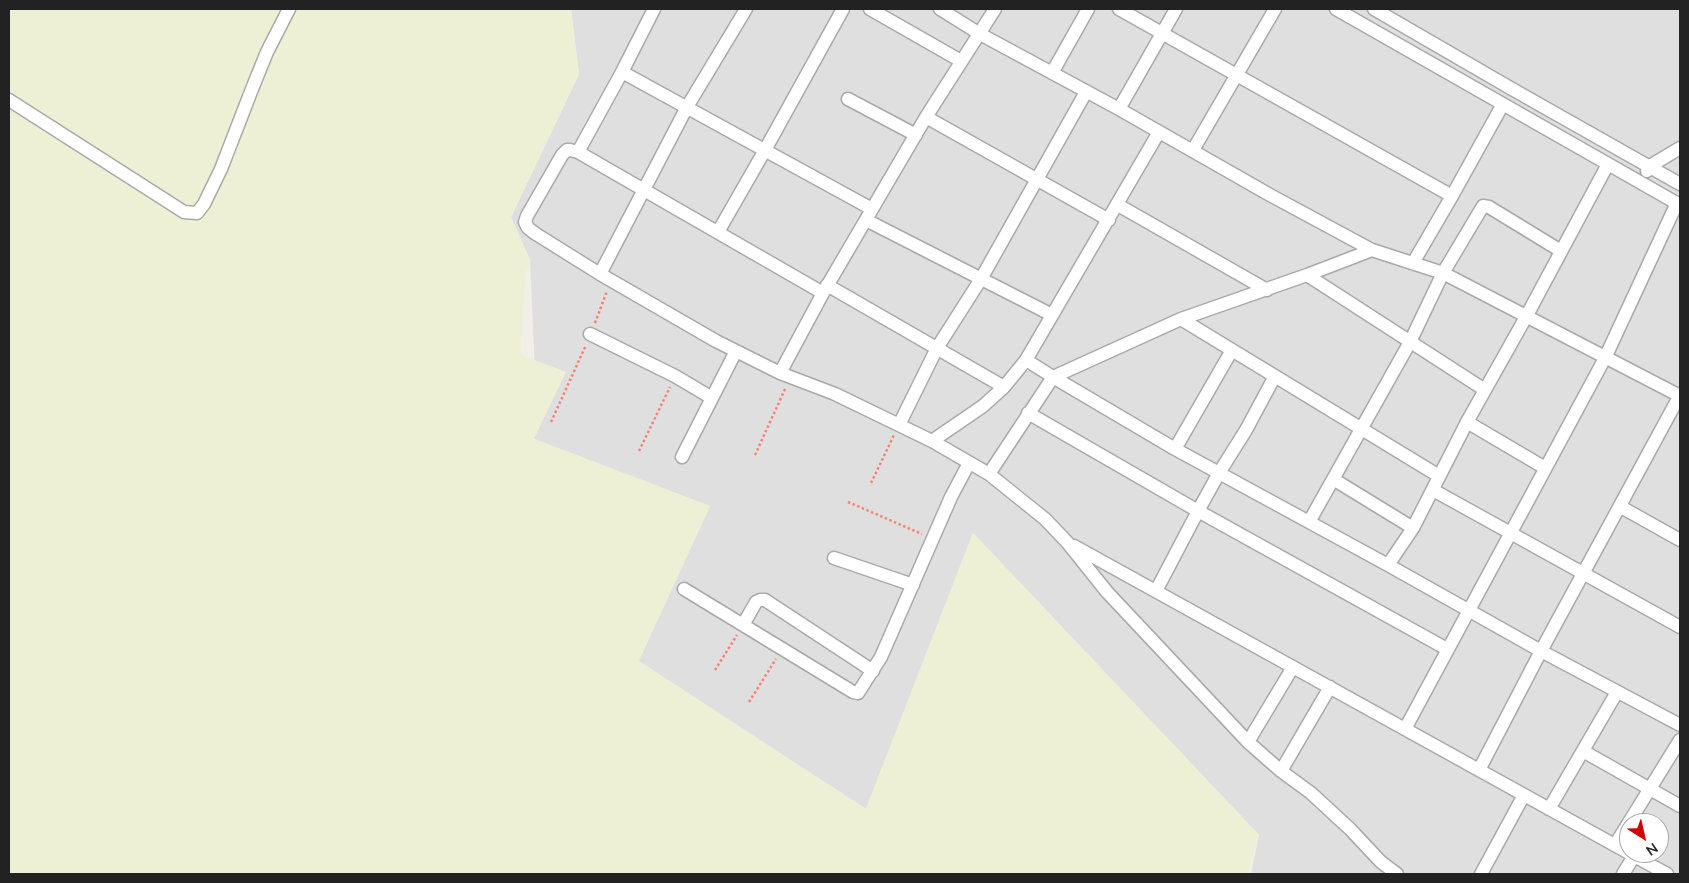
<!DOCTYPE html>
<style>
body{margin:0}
#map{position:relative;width:1689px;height:883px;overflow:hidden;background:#f2efe9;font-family:Mulish,sans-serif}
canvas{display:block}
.frame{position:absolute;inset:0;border:10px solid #222;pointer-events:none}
.north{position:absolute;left:1619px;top:813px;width:50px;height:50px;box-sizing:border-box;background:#fff;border:1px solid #a7a7a7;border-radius:50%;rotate:145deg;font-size:14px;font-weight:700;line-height:20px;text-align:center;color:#222}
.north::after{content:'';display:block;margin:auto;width:18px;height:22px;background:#d40000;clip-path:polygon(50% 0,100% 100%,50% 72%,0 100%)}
</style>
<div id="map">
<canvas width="1689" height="883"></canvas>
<div class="frame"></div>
<div class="north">N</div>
</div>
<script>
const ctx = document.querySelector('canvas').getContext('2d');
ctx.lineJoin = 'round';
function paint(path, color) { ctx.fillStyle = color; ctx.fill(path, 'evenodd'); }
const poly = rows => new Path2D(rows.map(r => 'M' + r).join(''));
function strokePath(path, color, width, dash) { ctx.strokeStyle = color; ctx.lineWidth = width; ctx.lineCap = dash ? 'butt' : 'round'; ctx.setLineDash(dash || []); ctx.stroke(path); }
const residential = poly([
 [571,9,1680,9,1680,874,1251,874,1259,835,973,533,866,809,638,661,710,506,534,439,535,374,530,260,511,217,579,74],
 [1629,823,1659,823,1659,853,1629,853]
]);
const farmland = poly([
 [9,9,571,9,579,74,511,217,530,260,525,276,521,355,566,372,534,439,710,506,639,661,866,809,973,533,1259,835,1247,874,9,874]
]);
const path = poly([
 [595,323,607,291],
 [551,422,586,345],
 [639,451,670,387],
 [755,455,786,387],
 [871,483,894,435],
 [848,502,922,534],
 [715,670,737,635],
 [749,702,776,659]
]);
const minor = poly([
 [870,9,961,61],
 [940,9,980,34,1119,109,1270,195,1372,250,1443,273,1680,396],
 [1119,9,1452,196],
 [1336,9,1680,205],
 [1374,9,1512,89,1680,184],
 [622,72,872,209],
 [1052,73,1088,9],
 [848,99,916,135],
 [9,100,184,212,197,213,204,204,221,169,252,89,267,52,289,9],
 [1119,109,1176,9],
 [926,117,1109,220],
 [1193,150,1275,9],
 [578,152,622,72,654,9],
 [1647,171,1650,166,1680,148],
 [1118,205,1267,290],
 [866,220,1052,315],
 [718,232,765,150,843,9],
 [1413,263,1452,196,1503,104],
 [600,274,687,107,746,9],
 [1307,275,1485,390],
 [827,285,1004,387],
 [823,293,578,152,570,150,567,150,562,155,527,216,525,222,528,228,536,234,600,274,716,341,780,373,835,394,899,425,932,441,989,474],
 [1181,319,1439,476],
 [590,334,675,376,712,398],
 [1026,360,1053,377,1181,319,1307,275,1372,250],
 [780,373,823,293,926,117,995,9],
 [1028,413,1198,511,1447,649],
 [1467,422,1545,468],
 [899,425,937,348,981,279,1086,92],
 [932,441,983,406,1004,387,1026,360,1159,132],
 [1175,449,1232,350],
 [682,457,736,351],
 [1333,479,1413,528],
 [1433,490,1680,627],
 [1621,507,1680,540],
 [1309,522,1410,342,1443,273,1483,206,1489,207,1561,251],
 [1074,546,1667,874],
 [834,558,913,585],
 [1388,565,1413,528,1467,422,1526,317,1608,164],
 [684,589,853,692,858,693,881,657,951,497,969,463],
 [1156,591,1198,511,1219,473,1246,430,1275,376],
 [743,625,756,602,760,600,765,600,873,671],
 [1405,729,1605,358,1677,203],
 [1248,742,1293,667],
 [1583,751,1680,806],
 [1479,770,1541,651,1680,395],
 [1281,771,1330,687],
 [1549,809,1617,692],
 [1615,845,1680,740],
 [1397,874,1381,862,1350,829,1311,793,1281,771,1248,742,1107,592,1067,542,1045,519,989,474,1053,377,1175,449,1388,565,1541,651,1680,725],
 [1481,874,1524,795],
 [1623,874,1634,856]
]);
paint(residential, '#e0dfdf');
paint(farmland, '#eef0d5');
strokePath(minor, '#a9a9a9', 15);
strokePath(path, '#fa8072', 2.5, [2.5, 2.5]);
strokePath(minor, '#fff', 12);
</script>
